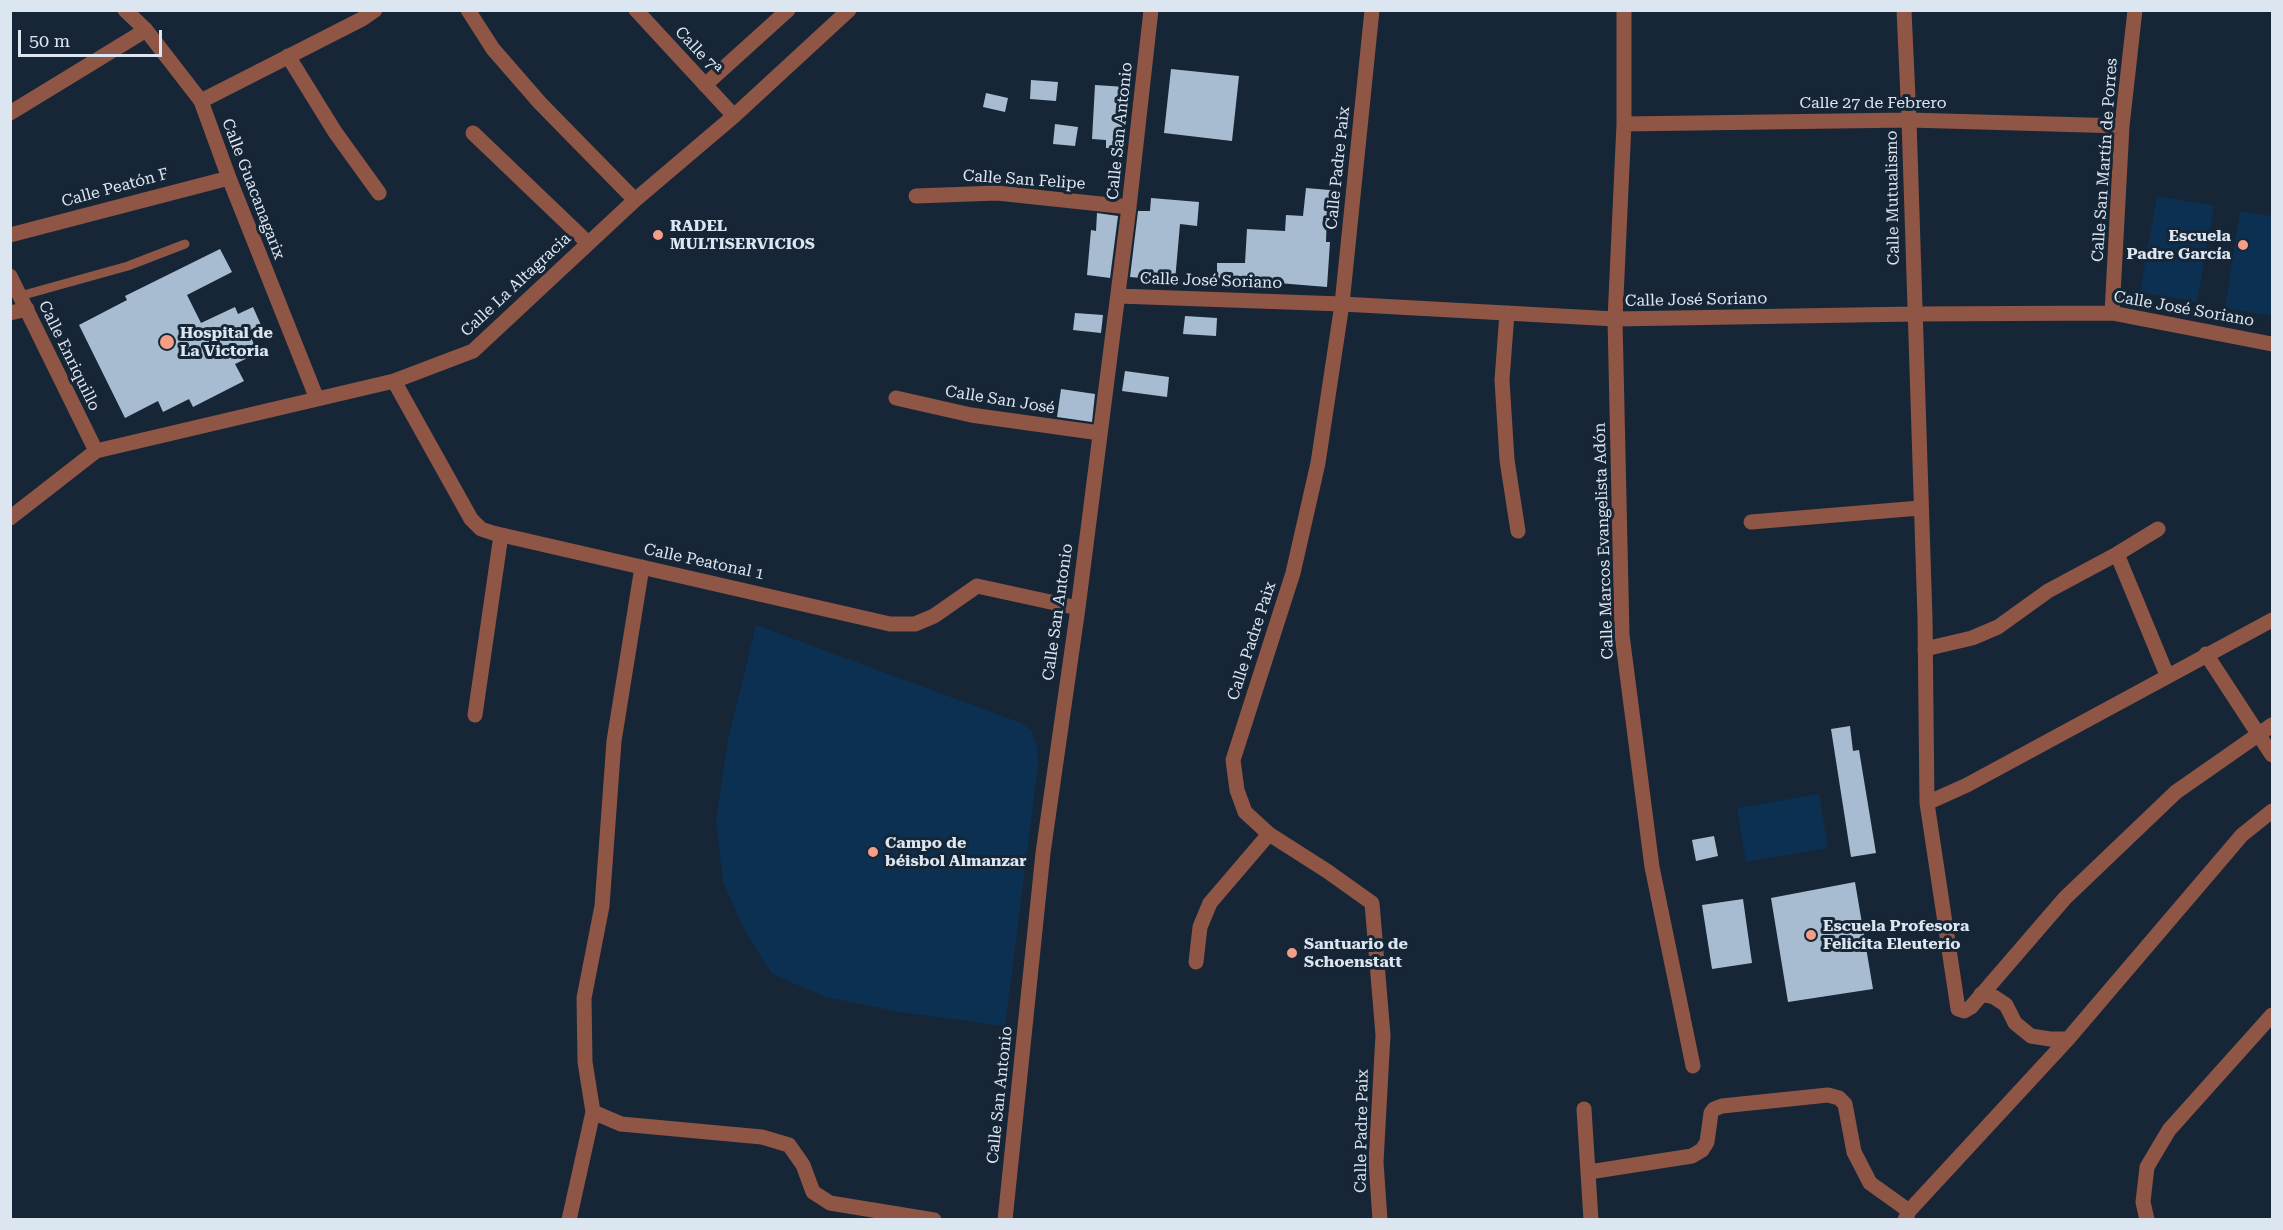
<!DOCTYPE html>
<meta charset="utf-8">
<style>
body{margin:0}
#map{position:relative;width:2283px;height:1230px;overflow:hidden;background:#162636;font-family:"Roboto Serif",serif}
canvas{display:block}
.frame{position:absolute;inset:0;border:12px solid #dce6f1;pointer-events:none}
.scale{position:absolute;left:18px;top:30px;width:144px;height:27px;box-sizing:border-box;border:3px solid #dce6f1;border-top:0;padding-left:8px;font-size:18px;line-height:21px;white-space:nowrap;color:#dce6f1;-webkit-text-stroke:4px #162636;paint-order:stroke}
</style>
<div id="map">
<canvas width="2283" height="1230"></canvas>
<div class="frame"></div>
<div class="scale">50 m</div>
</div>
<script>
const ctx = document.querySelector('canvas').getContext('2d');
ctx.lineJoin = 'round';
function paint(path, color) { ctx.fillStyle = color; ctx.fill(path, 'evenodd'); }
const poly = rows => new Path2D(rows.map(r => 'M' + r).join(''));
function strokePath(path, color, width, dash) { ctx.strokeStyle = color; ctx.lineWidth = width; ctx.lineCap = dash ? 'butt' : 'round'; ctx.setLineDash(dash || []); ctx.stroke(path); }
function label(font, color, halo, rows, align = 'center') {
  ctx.font = font + ' "Roboto Serif",serif'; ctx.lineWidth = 6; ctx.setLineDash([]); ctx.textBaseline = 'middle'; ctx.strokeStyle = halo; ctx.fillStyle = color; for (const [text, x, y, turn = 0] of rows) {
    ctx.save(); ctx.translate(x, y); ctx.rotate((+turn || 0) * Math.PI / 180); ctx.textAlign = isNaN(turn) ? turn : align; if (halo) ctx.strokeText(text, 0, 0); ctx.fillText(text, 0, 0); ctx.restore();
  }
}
const green = poly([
 [2157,196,2214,206,2197,302,2140,292],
 [2240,211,2272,216,2272,316,2225,308],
 [756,625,1021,723,1032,731,1037,748,1038,765,1005,1026,900,1012,826,997,772,974,745,931,723,882,716,821,728,740],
 [1819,794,1828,848,1746,862,1737,808]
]);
const building = poly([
 [1171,69,1239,76,1232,141,1164,133],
 [1031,80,1058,82,1056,101,1030,99],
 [1095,85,1126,87,1124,149,1106,148,1106,140,1092,139],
 [986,93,1008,98,1005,112,983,107],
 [1055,124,1078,127,1075,146,1053,144],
 [1306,188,1341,191,1340,211,1327,210,1326,242,1330,242,1327,287,1217,278,1217,263,1245,263,1247,229,1285,231,1286,215,1303,216],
 [1151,198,1199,202,1197,226,1180,224,1175,281,1130,277,1138,211,1150,211],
 [1097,213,1118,216,1110,278,1087,275,1091,230,1096,231],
 [220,249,232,272,187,295,201,323,235,307,238,314,253,307,261,325,248,331,258,353,235,364,244,381,193,407,189,399,163,412,158,401,125,418,79,325,127,300,125,296],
 [1075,313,1103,315,1101,333,1073,330],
 [1185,316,1217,318,1216,336,1183,334],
 [1125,371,1169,377,1167,397,1122,391],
 [1061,389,1095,394,1092,422,1057,417],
 [1850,726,1853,751,1859,750,1876,853,1851,857,1831,729],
 [1714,836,1718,856,1696,861,1692,840],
 [1855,882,1873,989,1788,1002,1771,898],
 [1743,899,1752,963,1712,969,1702,905]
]);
const lane = poly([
 [20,296,128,266,185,244]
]);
const street = poly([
 [125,10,146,30,201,101,229,178,317,399],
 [468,10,493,49,540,103,635,200],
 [636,10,734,116],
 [1372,10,1342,304,1318,463,1293,573,1233,760,1237,790,1245,812,1269,834,1327,871,1372,903,1383,1035,1376,1162,1380,1220],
 [1624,10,1624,124,1615,319,1622,635,1652,867,1693,1066],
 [1904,10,1909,120,1925,618,1927,803,1958,1009,1964,1011,1971,1007,2065,898,2176,792,2272,725],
 [288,56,335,132,379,193],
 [705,85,788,10],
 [201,101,362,19,375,10],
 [10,113,146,30],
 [1624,124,1909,120,2122,126],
 [473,133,588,243],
 [916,196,997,193,1129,207],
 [10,235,229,178],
 [10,276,96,451],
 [1118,296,1342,304,1615,319,1914,314,2112,313,2272,344],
 [10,313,27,309],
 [1507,313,1502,380,1507,460,1518,531],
 [2112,313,2122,126,2135,10],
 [394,381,471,519,481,529,493,533,890,624,915,624,934,616,977,586,1078,608],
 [896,398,971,415,1100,433],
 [10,518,96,451,394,381,473,351,635,200,734,116,849,10],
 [1751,522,1920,508],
 [2158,529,2117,554,2167,675],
 [642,567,614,741,602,906,584,998,585,1062,593,1112,621,1124,762,1137,789,1145,803,1165,813,1192,830,1203,934,1220],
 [1925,649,1972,638,1998,627,2048,591,2117,554],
 [2206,654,2272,755],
 [475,715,501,535],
 [1927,803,1967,785,2272,620],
 [1196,962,1200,927,1210,903,1269,834],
 [1981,994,1994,997,2006,1005,2015,1023,2031,1036,2050,1039,2068,1039],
 [1584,1109,1591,1220],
 [1589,1172,1692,1156,1702,1150,1707,1142,1711,1113,1714,1109,1722,1106,1828,1095,1839,1098,1845,1104,1854,1152,1870,1183,1909,1211],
 [569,1220,593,1112],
 [1005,1220,1043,853,1078,608,1129,207,1151,10],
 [1905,1220,1909,1211,2068,1039,2242,835,2272,811],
 [2147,1220,2143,1202,2147,1167,2169,1130,2272,1015]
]);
const markers = [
 [658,235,6,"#f49e87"],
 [2243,245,6,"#f49e87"],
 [167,342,8,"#f49e87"],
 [873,852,6,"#f49e87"],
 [1811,935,6,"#f49e87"],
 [1292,953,6,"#f49e87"]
];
const streetNames = [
 ["Calle 7ª",698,51,47],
 ["Calle 27 de Febrero",1873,103],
 ["Calle San Antonio",1120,131,-84],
 ["Calle San Martín de Porres",2105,160,-86],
 ["Calle Padre Paix",1338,168,-84],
 ["Calle San Felipe",1024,180,4],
 ["Calle Peatón F",115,188,-15],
 ["Calle Guacanagarix",253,189,69],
 ["Calle Mutualismo",1893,198,-91],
 ["Calle José Soriano",1211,281,2],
 ["Calle La Altagracia",516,285,-43],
 ["Calle José Soriano",1696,300,-1],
 ["Calle José Soriano",2184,309,10],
 ["Calle Enriquillo",69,356,64],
 ["Calle San José",1000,400,9],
 ["Calle Marcos Evangelista Adón",1604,541,-92],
 ["Calle Peatonal 1",704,562,12],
 ["Calle San Antonio",1058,612,-82],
 ["Calle Padre Paix",1252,641,-72],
 ["Calle San Antonio",1000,1095,-84],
 ["Calle Padre Paix",1362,1131,-89]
];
const poiNames = [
 ["RADEL",670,226],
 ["MULTISERVICIOS",670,244],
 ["Escuela",2231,236,"right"],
 ["Padre García",2231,254,"right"],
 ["Hospital de",180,333],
 ["La Victoria",180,351],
 ["Campo de",885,843],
 ["béisbol Almanzar",885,861],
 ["Escuela Profesora",1823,926],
 ["Felicita Eleuterio",1823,944],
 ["Santuario de",1304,944],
 ["Schoenstatt",1304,962]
];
paint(green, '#0c3052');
paint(building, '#a8bcd1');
strokePath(lane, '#8f5545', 9);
strokePath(street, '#8f5545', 15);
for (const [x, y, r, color] of markers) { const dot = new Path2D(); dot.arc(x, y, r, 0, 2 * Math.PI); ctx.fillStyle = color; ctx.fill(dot); strokePath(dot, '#162636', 2); }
label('16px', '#dce6f1', '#162636', streetNames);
label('bold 16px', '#dce6f1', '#162636', poiNames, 'left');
</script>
